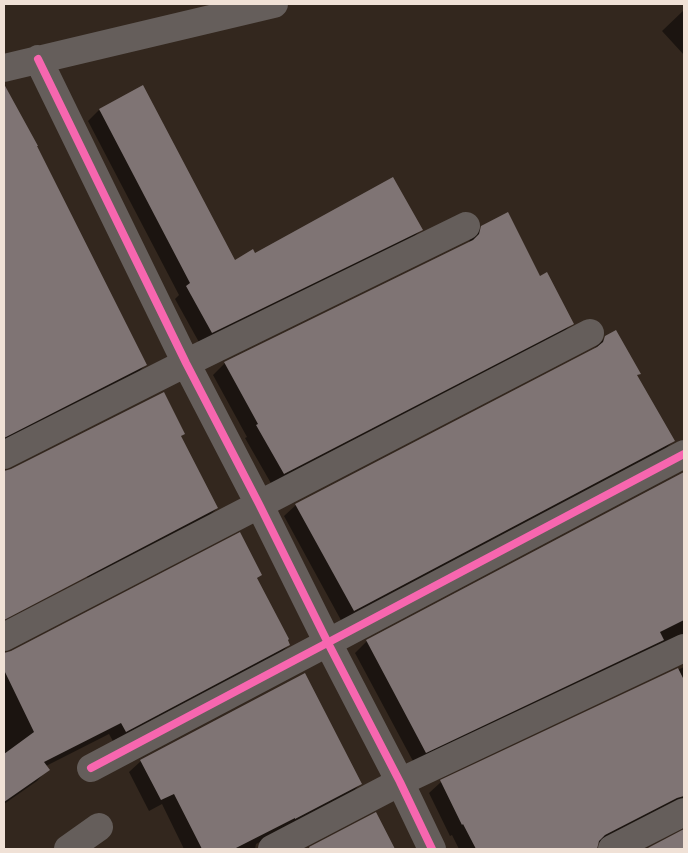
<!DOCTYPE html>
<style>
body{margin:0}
#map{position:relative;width:688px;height:853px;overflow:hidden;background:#33271e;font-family:Roboto,sans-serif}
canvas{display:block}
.frame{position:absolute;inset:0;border:5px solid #f0e1d6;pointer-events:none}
</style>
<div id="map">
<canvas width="688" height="853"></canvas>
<div class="frame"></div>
</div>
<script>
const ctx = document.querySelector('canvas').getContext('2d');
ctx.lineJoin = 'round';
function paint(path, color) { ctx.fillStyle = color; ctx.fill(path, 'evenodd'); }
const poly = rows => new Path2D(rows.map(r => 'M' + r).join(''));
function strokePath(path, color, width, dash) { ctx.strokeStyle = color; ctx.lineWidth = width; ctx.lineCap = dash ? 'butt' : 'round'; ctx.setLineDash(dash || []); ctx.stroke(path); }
const shadow = poly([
 [684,10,684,55,662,31],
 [13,104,145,365,134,377,4,442,4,109],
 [99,110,234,261,254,255,421,230,409,241,200,344,175,299,179,295,88,121],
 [482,227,539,277,572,324,560,335,272,485,245,438,247,437,213,375,225,363,469,243,470,239],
 [606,337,639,373,636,376,673,441,661,453,342,622,284,516,296,505,593,350],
 [183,434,180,437,217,508,205,520,89,580,81,566,4,607,4,472],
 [684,473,684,650,414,763,355,653,367,641],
 [261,575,256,579,289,645,277,656,114,743,109,734,46,766,48,769,37,781,4,804,4,655,8,653],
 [684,667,684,814,664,809,596,844,596,849,459,849,452,835,450,836,429,793,441,782],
 [141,761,360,784,349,796,256,844,255,849,184,849,162,804,149,811,129,772],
 [375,814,393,849,308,849],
 [684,831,684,849,648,849]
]);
const building = poly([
 [4,84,38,146,37,146,147,365,4,438],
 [143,85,235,260,253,249,255,253,393,177,423,230,212,333,186,286,190,283,99,109],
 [508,212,540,276,547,272,574,324,284,474,256,425,258,424,224,362,473,240,479,234,481,226],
 [616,330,641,374,637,375,675,441,354,611,295,504,597,347,603,342,605,336],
 [164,392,185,434,181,436,218,508,4,620,4,471,11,469],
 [684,472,684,620,660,632,664,640,426,753,366,640],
 [240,532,262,575,257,578,289,639,288,640,290,645,126,732,121,723,44,762,50,770,4,802,4,754,34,732,4,670,4,653,11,651],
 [678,668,684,680,684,796,677,798,605,835,599,841,597,849,476,849,463,824,462,825,440,780],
 [305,673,362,784,295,819,295,818,234,849,202,849,174,794,161,800,140,760],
 [376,812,395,849,310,849,309,847],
 [684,829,684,849,646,849]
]);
const street = poly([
 [38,59,186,363,259,504,328,643,400,782,432,849],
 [4,68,274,4],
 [4,455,186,363,466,226],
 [4,637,590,333],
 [91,768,684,454],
 [68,849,99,827],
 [272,849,400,782,684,648],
 [612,849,684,812]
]);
const cycleway = poly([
 [38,59,186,363,259,504,328,643,400,782,432,849],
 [91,768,684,454]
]);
paint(shadow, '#0007');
paint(building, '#7f7474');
strokePath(street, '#655e5b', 28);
strokePath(cycleway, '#f766af', 8);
</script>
